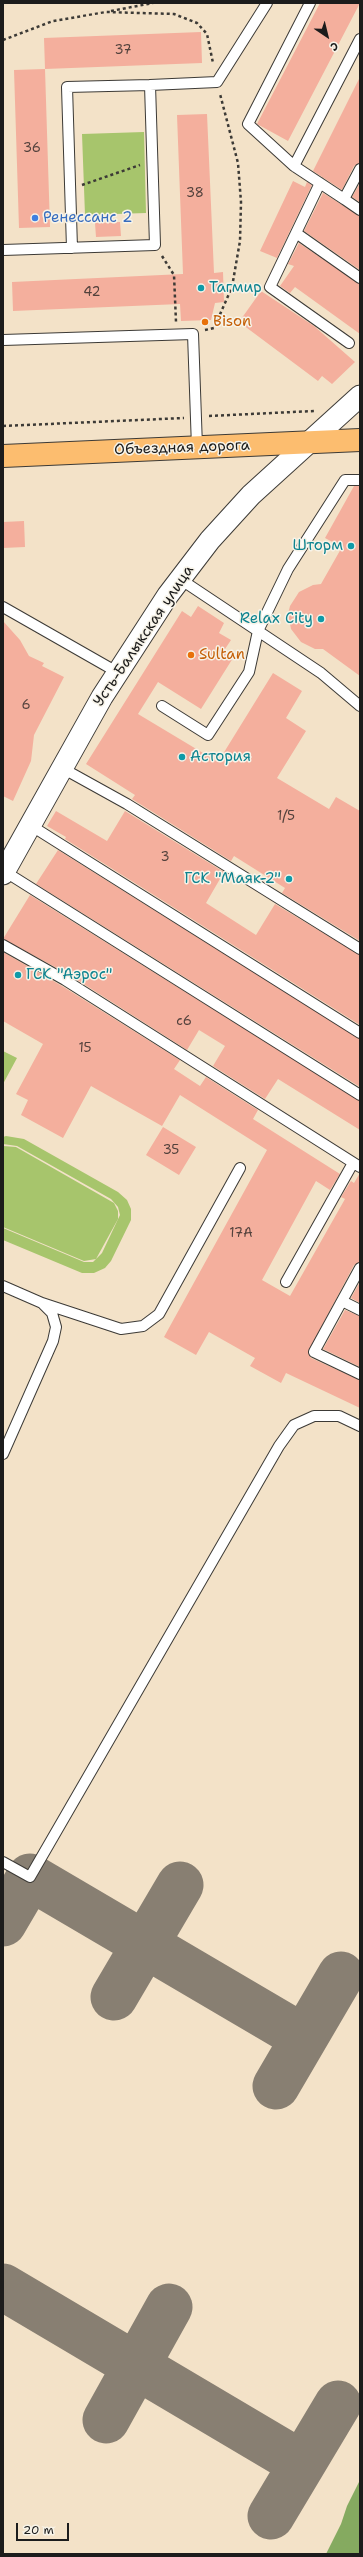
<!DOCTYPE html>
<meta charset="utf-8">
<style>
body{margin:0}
#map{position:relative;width:363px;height:2557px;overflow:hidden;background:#f3e2c8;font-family:"Shantell Sans",sans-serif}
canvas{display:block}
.frame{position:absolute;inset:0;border:4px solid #1c1c1c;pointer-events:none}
.north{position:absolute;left:307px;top:16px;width:40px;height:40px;-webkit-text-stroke:3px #f7f3e8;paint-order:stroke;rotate:145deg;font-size:11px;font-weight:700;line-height:16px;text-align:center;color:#1c1c1c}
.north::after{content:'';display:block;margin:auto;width:14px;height:18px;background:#1c1c1c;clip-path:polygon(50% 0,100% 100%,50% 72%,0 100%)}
.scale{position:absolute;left:16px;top:2523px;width:53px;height:18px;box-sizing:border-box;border:2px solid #1c1c1c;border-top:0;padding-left:5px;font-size:12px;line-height:14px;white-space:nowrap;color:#1c1c1c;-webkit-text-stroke:3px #f7f3e8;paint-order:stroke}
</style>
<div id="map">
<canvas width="363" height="2557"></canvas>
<div class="frame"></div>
<div class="north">С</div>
<div class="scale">20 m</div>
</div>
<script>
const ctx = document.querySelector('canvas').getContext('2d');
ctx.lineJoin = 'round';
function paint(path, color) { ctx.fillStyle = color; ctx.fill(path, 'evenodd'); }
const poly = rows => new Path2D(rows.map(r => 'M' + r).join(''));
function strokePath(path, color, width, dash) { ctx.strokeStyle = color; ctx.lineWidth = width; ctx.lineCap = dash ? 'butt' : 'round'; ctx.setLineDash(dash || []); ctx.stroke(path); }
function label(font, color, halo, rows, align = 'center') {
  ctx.font = font + ' "Shantell Sans",sans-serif'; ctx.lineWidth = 3; ctx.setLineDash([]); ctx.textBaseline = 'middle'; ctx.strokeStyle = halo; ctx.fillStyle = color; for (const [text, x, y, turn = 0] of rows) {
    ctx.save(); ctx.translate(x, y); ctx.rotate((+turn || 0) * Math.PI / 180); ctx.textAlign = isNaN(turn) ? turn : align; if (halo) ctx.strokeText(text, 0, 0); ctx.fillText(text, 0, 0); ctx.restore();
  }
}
const green = poly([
 [144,132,146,213,85,215,82,134],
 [3,1051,17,1058,3,1084],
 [6,1136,24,1139,118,1192,127,1200,131,1209,131,1220,111,1261,105,1268,94,1273,82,1273,3,1240,3,1228,84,1262,93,1262,102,1253,120,1215,118,1207,111,1199,17,1146,3,1144,3,1137],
 [3,1146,16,1147,114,1203,118,1211,118,1219,96,1259,84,1261,3,1227]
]);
const forest = poly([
 [360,2480,360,2554,326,2554,341,2524,347,2506]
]);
const taxiway = poly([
 [3,1923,30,1877,304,2038],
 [114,1997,180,1885],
 [276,2086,341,1975],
 [3,2287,302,2464],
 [106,2420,169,2307],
 [271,2516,338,2404]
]);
const building = poly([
 [320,3,360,3,288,141,257,124],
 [201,32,202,63,45,69,44,38],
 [45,69,50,227,19,228,14,70],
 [360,77,360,163,354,166,342,190,313,171],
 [207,114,214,273,223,272,224,302,215,303,211,320,181,321,180,304,13,311,12,282,183,274,177,115],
 [293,181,305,187,307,182,312,185,277,258,260,251],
 [360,183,360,202,352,197],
 [323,193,360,216,360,270,304,231],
 [120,222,121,236,96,237,95,223],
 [299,243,360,284,360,334,295,287,290,293,280,286,294,266,288,264],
 [261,291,314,326,355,362,332,384,322,376,318,381,239,322],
 [354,486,360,486,360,676,323,649,315,649,301,642,291,629,288,614,290,606,299,592,313,585,321,584,342,547,325,538],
 [24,521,25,547,3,548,3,522],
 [198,606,224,623,219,633,231,640,223,652,233,658,201,709,158,682,138,714,218,762,273,673,302,691,286,718,306,731,277,778,329,809,336,797,360,811,360,941,282,893,285,888,234,856,231,861,132,799,135,795,86,764,182,611,191,617],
 [3,621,20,640,29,656,44,663,42,666,64,677,34,735,31,761,13,801,3,796],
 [56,811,107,841,125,811,224,872,206,903,256,935,275,904,360,955,360,1025,65,839,66,837,47,826],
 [58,850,360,1039,360,1087,36,884],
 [30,895,360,1101,360,1130,278,1079,265,1099,213,1066,225,1046,199,1030,187,1050,68,974,3,939],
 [3,952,62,986,180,1060,174,1069,200,1086,206,1077,258,1110,253,1119,340,1174,330,1190,316,1181,262,1280,290,1296,345,1199,341,1197,351,1181,354,1183,360,1173,360,1262,354,1265,308,1352,311,1358,360,1380,360,1408,286,1373,281,1383,250,1366,255,1358,209,1332,196,1355,164,1337,267,1150,180,1095,162,1126,91,1086,63,1138,21,1115,28,1100,16,1094,43,1044,3,1021],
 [163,1127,196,1147,179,1175,146,1155],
 [360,1282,360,1303,351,1298],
 [345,1310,360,1316,360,1367,323,1349]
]);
const path = poly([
 [111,11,153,3],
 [3,40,53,21,106,12,174,14,197,23,207,34,213,63],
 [82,185,140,165],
 [162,256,174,275,176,322],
 [205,330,214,328,232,287,240,241,241,202,238,163,220,94],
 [209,416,314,411],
 [3,426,184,418]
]);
const service = poly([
 [150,85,217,82,267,3],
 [294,166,248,124,310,3],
 [360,169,344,199,360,210],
 [320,183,270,287,349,343],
 [344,199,294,166,360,39],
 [296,233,360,278],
 [3,250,155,245,150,85,67,87,72,248],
 [3,340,193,334,197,447],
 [180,579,321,673,360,706],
 [3,607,117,672],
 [162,706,208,735,249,672,258,631,288,569,345,480,360,480],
 [62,768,127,804,360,949],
 [30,825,360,1033],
 [4,871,360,1095],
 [3,945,65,980,360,1167],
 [360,1268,314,1352,360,1374],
 [286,1282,353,1163],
 [3,1286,42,1303,52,1313,56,1327,53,1341,3,1454],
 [342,1301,360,1310],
 [42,1303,121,1329,143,1326,159,1314,240,1168],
 [3,1862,30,1877,279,1446,294,1425,314,1416,339,1416,360,1426]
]);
const minor = poly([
 [3,874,102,697,168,595,210,540,251,495,360,396]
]);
const primary = poly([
 [3,456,360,440]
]);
const markers = [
 [35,218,4,"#3f7fe0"],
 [201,288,4,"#0f9aa8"],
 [205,322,4,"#e8710a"],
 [351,546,4,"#0f9aa8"],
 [321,619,4,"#0f9aa8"],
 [191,655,4,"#e8710a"],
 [182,757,4,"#0f9aa8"],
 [289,879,4,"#0f9aa8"],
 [18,975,4,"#0f9aa8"]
];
const numberNames = [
 ["37",123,51],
 ["36",32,149],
 ["38",195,194],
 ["42",92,293],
 ["6",26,706],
 ["1/5",286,817],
 ["3",165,858],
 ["с6",184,1022],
 ["15",85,1049],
 ["35",171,1151],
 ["17А",241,1234]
];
const shopNames = [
 ["Ренессанс 2",43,218]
];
const cultureNames = [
 ["Тагмир",209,288],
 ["Шторм",343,546,"right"],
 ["Relax City",313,619,"right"],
 ["Астория",190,757],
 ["ГСК \"Маяк-2\"",281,879,"right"],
 ["ГСК \"Аэрос\"",26,975]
];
const foodNames = [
 ["Bison",213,322],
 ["Sultan",199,655]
];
const streetNames = [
 ["Объездная дорога",182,448,-2],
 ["Усть-Балыкская улица",144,636,-56]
];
paint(green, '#a7c56c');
paint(forest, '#85aa60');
strokePath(taxiway, '#887f72', 47);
paint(building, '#f4af9d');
strokePath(service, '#3c3a36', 12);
strokePath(minor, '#3c3a36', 23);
strokePath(primary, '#3c3a36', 24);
strokePath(path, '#3c3a36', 2.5, [3, 3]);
strokePath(service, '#fff', 10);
strokePath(minor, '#fff', 21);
strokePath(primary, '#fcbd6f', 22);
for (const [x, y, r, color] of markers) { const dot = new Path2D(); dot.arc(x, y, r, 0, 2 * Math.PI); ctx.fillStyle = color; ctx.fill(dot); strokePath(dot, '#f7f3e8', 1.5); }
label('13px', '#52413c', null, numberNames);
label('15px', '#366cbe', '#f7f3e8', shopNames, 'left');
label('15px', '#0d838f', '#f7f3e8', cultureNames, 'left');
label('15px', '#c56008', '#f7f3e8', foodNames, 'left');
label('15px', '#1c1c1c', '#f7f3e8', streetNames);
</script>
